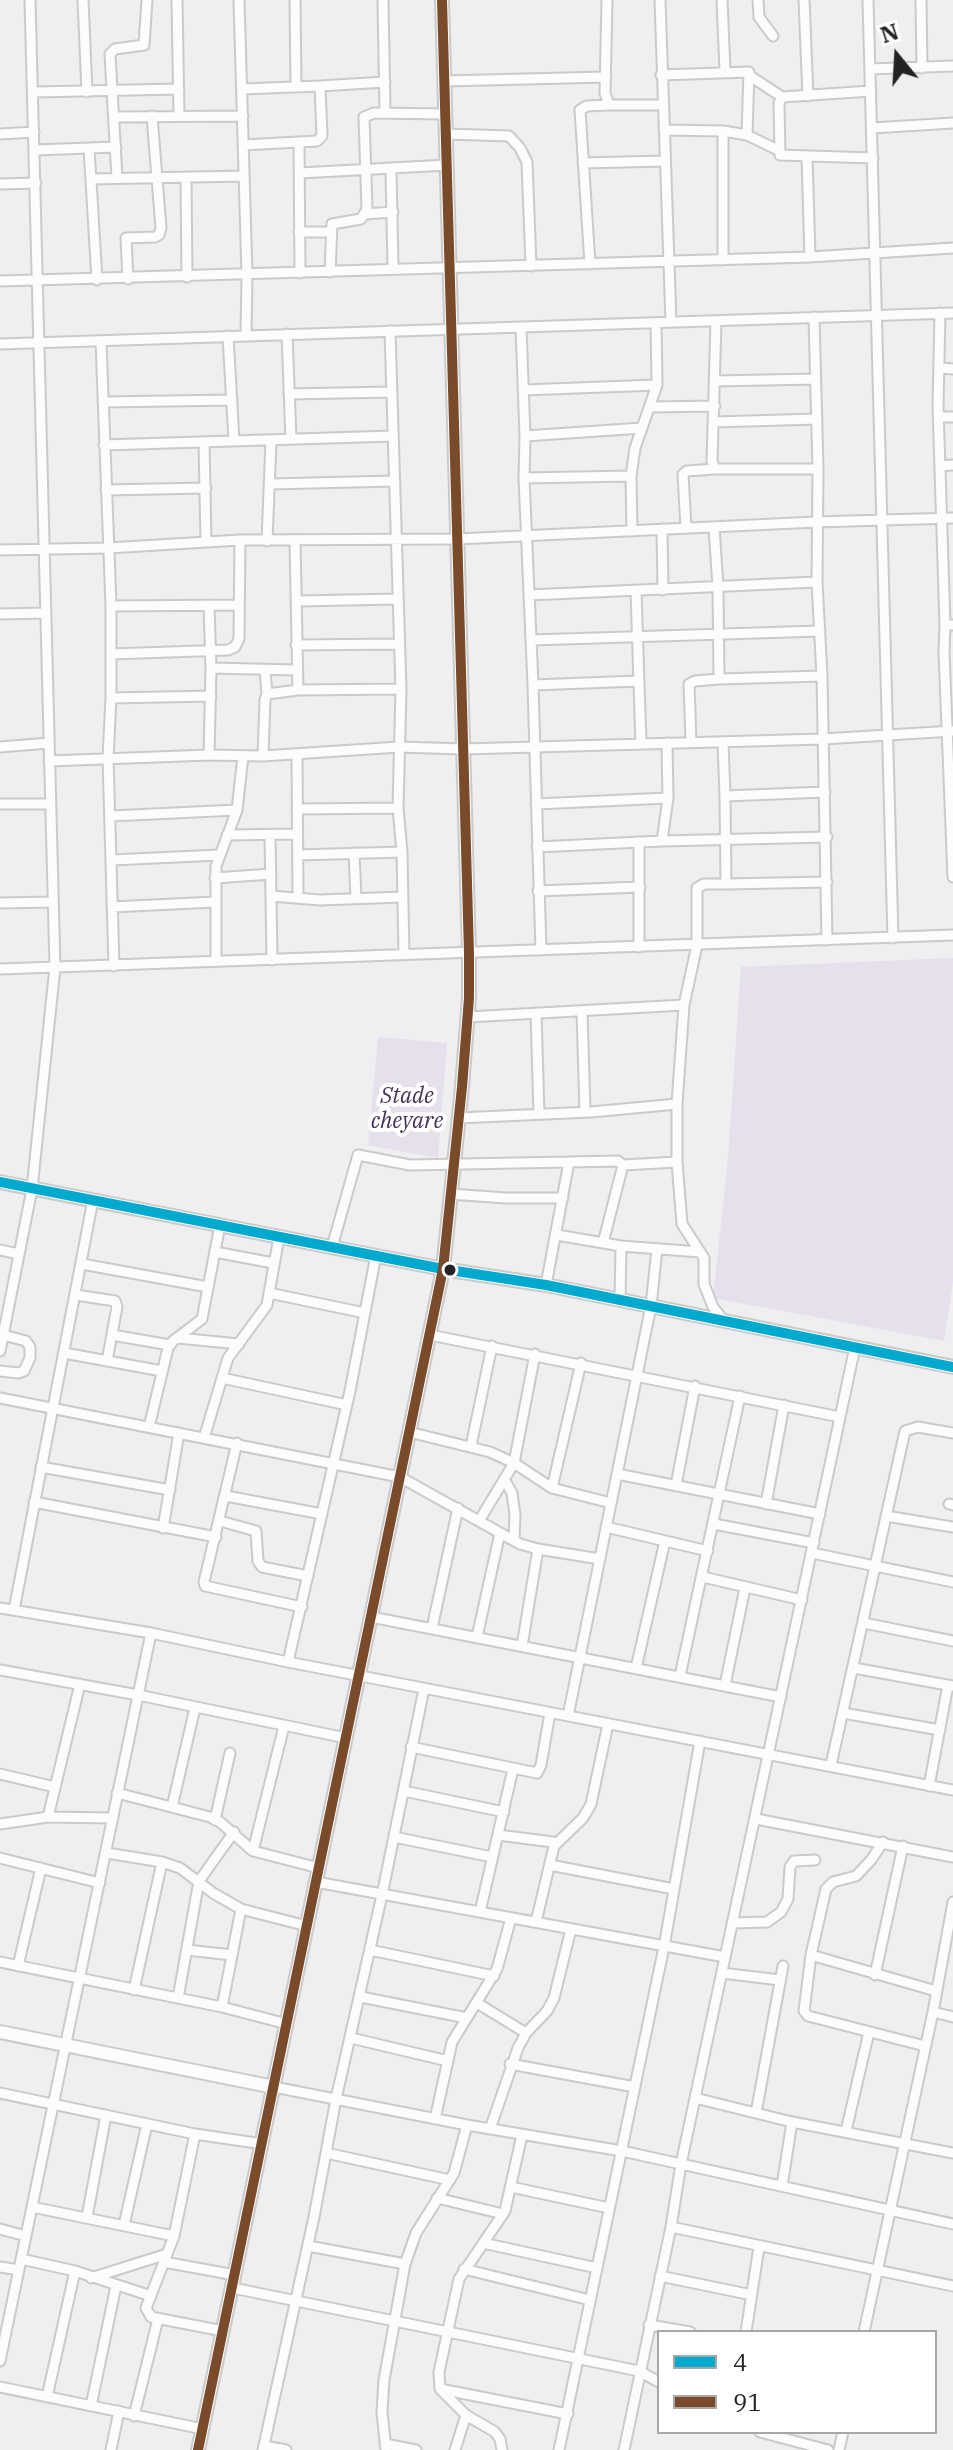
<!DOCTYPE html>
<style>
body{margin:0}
#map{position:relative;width:953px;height:2450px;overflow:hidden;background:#efeef0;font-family:"IBM Plex Serif",serif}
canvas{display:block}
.legend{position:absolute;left:657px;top:2330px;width:280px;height:104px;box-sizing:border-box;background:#fff;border:2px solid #a7a7a7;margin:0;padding:10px 14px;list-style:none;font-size:24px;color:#232224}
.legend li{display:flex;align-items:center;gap:16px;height:40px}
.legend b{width:40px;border:2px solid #a7a7a7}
.north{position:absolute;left:857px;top:16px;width:80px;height:80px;-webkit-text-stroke:6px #fff;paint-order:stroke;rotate:342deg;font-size:22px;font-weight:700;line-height:32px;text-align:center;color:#232224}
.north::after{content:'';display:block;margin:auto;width:28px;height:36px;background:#232224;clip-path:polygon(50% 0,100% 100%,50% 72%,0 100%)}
</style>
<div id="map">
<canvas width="953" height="2450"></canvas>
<ul class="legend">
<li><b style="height:10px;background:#00a9ce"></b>4</li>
<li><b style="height:10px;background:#7a4b2a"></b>91</li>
</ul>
<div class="north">N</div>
</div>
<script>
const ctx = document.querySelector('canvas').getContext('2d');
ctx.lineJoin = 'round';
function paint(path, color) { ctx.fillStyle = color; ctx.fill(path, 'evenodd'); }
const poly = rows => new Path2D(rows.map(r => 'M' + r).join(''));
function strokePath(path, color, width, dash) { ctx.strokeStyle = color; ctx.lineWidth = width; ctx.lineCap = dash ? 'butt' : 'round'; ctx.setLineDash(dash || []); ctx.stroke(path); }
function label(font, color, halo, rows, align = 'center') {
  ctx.font = font + ' "IBM Plex Serif",serif'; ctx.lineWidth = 8; ctx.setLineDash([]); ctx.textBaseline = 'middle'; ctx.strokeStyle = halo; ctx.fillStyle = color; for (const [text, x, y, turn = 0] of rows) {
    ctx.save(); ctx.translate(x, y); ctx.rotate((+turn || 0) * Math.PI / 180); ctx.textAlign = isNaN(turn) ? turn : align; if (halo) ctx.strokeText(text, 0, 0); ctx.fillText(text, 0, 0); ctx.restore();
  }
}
const green = poly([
 [953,958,953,1282,944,1341,713,1298,728,1158,741,967],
 [378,1037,447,1043,438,1158,368,1145]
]);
const street = poly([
 [83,0,87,92],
 [177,0,179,116],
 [239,0,247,275,246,335],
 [295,0,296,86],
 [383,0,385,113],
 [607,0,605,93,609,105,663,105],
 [660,0,671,322],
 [722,0,725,71],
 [758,0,759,17,773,36],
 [804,0,808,96],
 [868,0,893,938],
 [921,0,922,68],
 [870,69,953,66],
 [661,75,749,72,747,135],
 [750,76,782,97,871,91],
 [444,81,606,77],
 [320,86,385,82],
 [242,89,320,86,322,136,317,141,243,145],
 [34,92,179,89],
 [782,97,779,103,780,155,873,158],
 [115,117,243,116],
 [872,128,953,123],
 [664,130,723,131,747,135,778,150],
 [723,131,723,260],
 [0,134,34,132],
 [446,134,509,136,520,148,527,162,531,266],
 [299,143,300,273],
 [89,148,97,280],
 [35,150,116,147],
 [807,158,810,257],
 [583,163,665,161],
 [391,169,393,269],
 [300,173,447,165],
 [186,177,187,277],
 [117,178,110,54,115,49,144,45,147,0],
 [91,179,243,176],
 [0,184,36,183],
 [365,214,393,212],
 [299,232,330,232],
 [590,264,580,110,587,106,609,105],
 [330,272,332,224,361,219,367,209,364,117,374,113,445,114],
 [128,279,126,238,155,237,159,235,161,228,152,116],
 [0,281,810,257,953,248],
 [940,313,938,407,945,625],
 [814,317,818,469,817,582,822,676,827,940],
 [716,321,712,461,715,469,818,469],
 [521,327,525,436,524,478,533,685,541,950],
 [390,331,401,689,398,808,402,852,404,955],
 [287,334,291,439],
 [228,336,234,441],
 [101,341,111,606,111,698,108,758,114,966],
 [0,344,953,313],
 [941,368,953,369],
 [715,381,815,379],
 [523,390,657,385],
 [289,394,392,392],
 [103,402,232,400],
 [651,407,715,406],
 [939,417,953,417],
 [714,422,817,419],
 [525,436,642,428],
 [204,442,206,542],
 [104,445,393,436],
 [940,466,953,465],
 [631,476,635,448,657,385,656,323],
 [524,478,631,476,632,531],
 [270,484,395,481],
 [106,490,206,488],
 [714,527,718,587,719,679,822,676],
 [686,528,683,474,687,471,715,469],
 [662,529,663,590],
 [267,541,271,441],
 [295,541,298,690],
 [0,550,108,548,240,540,457,539,816,522,953,518],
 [636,591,641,744],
 [529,595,817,582],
 [297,601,398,599],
 [111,606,238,605],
 [0,614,46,613],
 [953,625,945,625,944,652,953,877],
 [531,640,820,631],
 [296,645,399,644],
 [111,654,228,650,235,647,239,639,240,540],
 [211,668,297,670],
 [533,685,639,681],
 [267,694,298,690,401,689],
 [111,698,211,696],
 [691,742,689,684,695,681,719,679],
 [723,742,725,796,825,792],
 [0,747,49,743],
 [297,754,298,898],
 [209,755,211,668,209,605],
 [263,756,265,700,267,694,265,670],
 [49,761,209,755,263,756,399,747,464,749,823,739,953,731],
 [725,796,726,884,827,882],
 [0,804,50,804],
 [536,804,668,798,667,743],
 [297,809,398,808],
 [111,816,237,810],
 [227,835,297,834],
 [270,835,272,960],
 [662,841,827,837],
 [639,842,639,947],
 [537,847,662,841,668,798],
 [354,853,356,898],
 [298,855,402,852],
 [112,860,219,855],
 [215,878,271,874],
 [538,891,640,887],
 [271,896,320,900,402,897],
 [0,903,53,902],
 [112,907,215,902],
 [216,961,216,866,237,810,243,756],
 [0,969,953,935],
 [582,1011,585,1112],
 [536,1013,539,1114],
 [468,1017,684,1005],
 [458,1118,591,1112,677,1104],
 [623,1165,677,1162],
 [450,1194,506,1198,563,1198],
 [557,1235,621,1246,700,1252],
 [332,1247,358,1155,410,1165,569,1162],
 [0,1250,19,1254],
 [215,1252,273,1263],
 [82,1264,208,1287],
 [546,1285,569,1162,618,1161,623,1165,603,1243],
 [269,1293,365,1313],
 [76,1295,115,1301,117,1307,107,1361],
 [620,1300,621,1246],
 [724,1321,713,1307,704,1284,704,1258,682,1224,677,1162,677,1104,684,1005,697,945,697,888,704,884,726,884],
 [112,1335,170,1345],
 [430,1335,840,1417],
 [178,1338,239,1344],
 [0,1351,32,1189,55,967,30,0],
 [64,1353,162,1371],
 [0,1371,18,1373,24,1371,30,1358,30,1347,26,1341,3,1335],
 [222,1378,347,1405],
 [0,1398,400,1477,520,1544,538,1549,600,1559],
 [149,1427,168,1348,173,1341,202,1319,220,1225],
 [409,1432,490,1452,514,1463,552,1488,611,1503],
 [204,1438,228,1358,267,1305,279,1237],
 [237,1443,204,1582,205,1586,302,1607],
 [471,1446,492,1346],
 [41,1467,170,1490],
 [617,1474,820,1514],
 [504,1479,512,1493,515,1515,514,1540],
 [676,1485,695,1386],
 [552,1488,581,1363],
 [226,1496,322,1514],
 [34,1502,216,1537],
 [766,1504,784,1405],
 [949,1504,953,1505],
 [886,1516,953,1527],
 [220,1521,256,1531,258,1561,262,1567,308,1576],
 [479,1521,514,1463,535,1354],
 [714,1524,814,1543],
 [606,1527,708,1551],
 [163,1528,179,1433],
 [812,1553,953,1582],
 [703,1577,802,1600],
 [0,1608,151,1633,288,1662,953,1790],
 [14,1610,93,1200],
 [371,1617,781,1697],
 [864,1623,953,1641],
 [432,1628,458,1508],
 [477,1637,500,1533],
 [522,1646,538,1549],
 [288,1662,350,1391,376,1255],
 [636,1668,665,1541],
 [854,1668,953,1686],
 [0,1670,138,1695,346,1738],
 [680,1676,740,1396],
 [725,1685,745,1588],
 [843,1713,940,1730],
 [568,1716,651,1306,657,1249],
 [411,1747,537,1773,541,1765,550,1713],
 [831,1765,905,1431,918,1427,953,1433],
 [0,1774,55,1787],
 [929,1786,948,1685],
 [404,1791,504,1812],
 [117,1793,210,1817,220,1822,253,1851,319,1868],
 [172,1807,195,1708],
 [48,1817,80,1684],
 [756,1819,953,1857],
 [215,1820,230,1753],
 [0,1824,48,1817,113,1818],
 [498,1835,553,1842,554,1846,536,1922],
 [394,1837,492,1857],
 [883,1842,871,1860,856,1876,833,1882,826,1889,811,1955,804,2011,808,2016,925,2046],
 [554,1846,583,1818,591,1804,608,1724],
 [253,1851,284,1726],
 [107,1853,162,1862,180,1868,213,1893,241,1909,307,1926],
 [0,1858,100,1883],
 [550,1865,674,1889],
 [316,1882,725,1957],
 [480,1912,513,1769],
 [732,1923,767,1922,781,1912,788,1899,790,1867,794,1861,815,1860],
 [187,1950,232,1955],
 [370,1950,494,1976],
 [811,1955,936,1991],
 [0,1962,222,2007,287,2024],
 [18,1966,41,1868],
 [722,1973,780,1980],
 [875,1975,903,1846],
 [134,1990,162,1862],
 [361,1997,467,2018],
 [178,1998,199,1881,234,1832],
 [477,2003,526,2033],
 [222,2007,241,1909],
 [933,2012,953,2017],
 [351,2038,448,2061],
 [510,2064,635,2087],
 [274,2087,467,2125,622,2151,953,2224],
 [0,2093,195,2134,263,2144],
 [695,2098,792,2122,953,2153],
 [756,2113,783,1966],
 [435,2119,452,2042,497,1969,511,1918],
 [490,2129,518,2048,526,2033,547,2011,554,1998,571,1929],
 [846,2131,869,2032],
 [195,2134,174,2236,146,2308,151,2317,223,2331],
 [326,2153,450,2180],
 [782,2186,792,2122],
 [511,2187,609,2208],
 [437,2198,503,2214],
 [32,2207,174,2236],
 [87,2217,106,2115],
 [124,2225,147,2124],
 [671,2227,953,2286],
 [0,2229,26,2236],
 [483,2243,597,2268],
 [308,2246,405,2264],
 [21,2259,75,2271,151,2296],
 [164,2262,235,2275],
 [0,2267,19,2270],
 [464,2269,590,2300],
 [660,2276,752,2295],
 [91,2278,167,2254],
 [233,2288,639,2371,659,2382],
 [649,2325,690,2332],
 [746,2332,759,2247],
 [864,2332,933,2012,953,1902],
 [0,2361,151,1633],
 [0,2387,203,2429],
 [440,2389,568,2414],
 [47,2397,75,2271],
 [91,2406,116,2286],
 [134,2416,158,2319],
 [760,2432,828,2450],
 [385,2444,416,2450],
 [264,2446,286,2450],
 [111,2450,119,2411],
 [263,2450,314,2217,336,2099,382,1895,424,1689],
 [386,2450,382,2412,384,2380,405,2264,416,2233,454,2173,467,2125],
 [455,2450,466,2415],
 [502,2450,500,2439,495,2432,466,2415,440,2389,439,2372,459,2279,505,2211,522,2135],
 [559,2450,664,1947,700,1741],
 [624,2450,671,2227,681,2164,855,1347],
 [839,2450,843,2432]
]);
const secondary = poly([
 [0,1182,443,1269,546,1285,953,1367],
 [0,2032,274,2087],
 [198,2450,443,1269,462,1087,469,998,469,953,442,0]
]);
const bus1 = poly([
 [0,1182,443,1269,546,1285,953,1367]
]);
const bus2 = poly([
 [198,2450,443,1269,462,1087,469,998,469,953,442,0]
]);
const markers = [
 [450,1270,7,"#232224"]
];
const parkNames = [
 ["Stade",407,1097],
 ["cheyare",407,1122]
];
paint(green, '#e5e0eb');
strokePath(street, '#cacacb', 13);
strokePath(secondary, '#cacacb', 16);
strokePath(street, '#fdfcfd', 9);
strokePath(secondary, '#fdfcfd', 12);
strokePath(bus1, '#00a9ce', 10);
strokePath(bus2, '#7a4b2a', 10);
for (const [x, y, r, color] of markers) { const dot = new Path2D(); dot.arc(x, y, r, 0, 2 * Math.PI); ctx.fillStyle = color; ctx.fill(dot); strokePath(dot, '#fff', 3); }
label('italic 22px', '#46325a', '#fff', parkNames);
</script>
